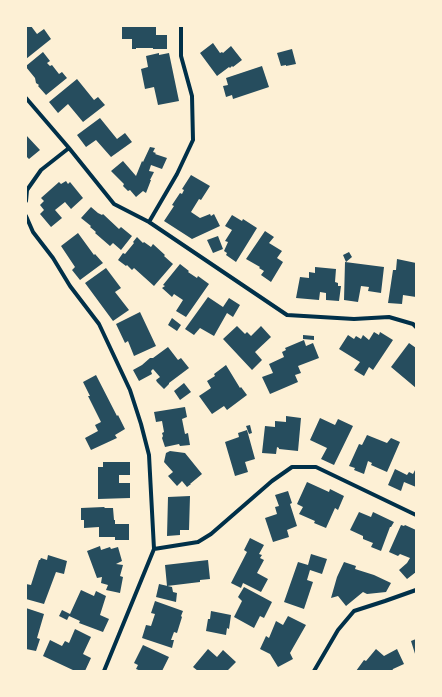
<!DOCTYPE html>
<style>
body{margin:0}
#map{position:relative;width:442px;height:697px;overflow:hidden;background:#fdf0d5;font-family:"IBM Plex Serif",serif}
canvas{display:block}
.frame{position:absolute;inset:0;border:27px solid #fdf0d5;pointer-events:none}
</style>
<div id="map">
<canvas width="442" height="697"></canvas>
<div class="frame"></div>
</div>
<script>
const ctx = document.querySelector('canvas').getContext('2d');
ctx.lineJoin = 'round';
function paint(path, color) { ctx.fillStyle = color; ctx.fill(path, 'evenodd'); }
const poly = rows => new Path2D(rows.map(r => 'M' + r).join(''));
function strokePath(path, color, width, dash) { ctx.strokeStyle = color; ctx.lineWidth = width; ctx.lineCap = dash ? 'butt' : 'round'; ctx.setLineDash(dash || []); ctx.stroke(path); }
const building = poly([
 [26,26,31,26,37,34,44,29,51,39,26,59],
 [122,26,156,26,156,35,167,35,167,49,153,49,153,48,136,48,136,49,132,49,132,39,122,39],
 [213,43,220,53,222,52,223,53,231,46,242,60,233,67,232,66,230,68,229,67,217,76,200,53],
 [292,49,296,64,286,66,286,65,281,66,277,53],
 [43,52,50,61,47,63,50,66,52,65,59,74,62,72,67,78,46,95,38,86,39,85,36,83,35,78,26,67,26,66],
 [159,53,159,55,169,53,179,101,158,105,154,87,145,89,141,69,148,67,146,56],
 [262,66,269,87,233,99,232,95,226,97,223,86,228,85,226,78],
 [77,79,94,100,98,97,105,105,83,122,68,104,58,113,49,102],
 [100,118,117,139,125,133,132,142,111,157,96,140,86,147,77,135],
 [26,135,40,150,29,159,26,156],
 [150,147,155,148,153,152,156,153,155,154,167,158,162,169,151,165,149,171,154,172,150,180,151,180,146,193,143,191,136,197,130,190,128,191,123,186,124,184,111,171,123,161,136,176,142,161,143,162],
 [191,175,210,186,201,200,199,199,191,212,200,218,210,214,211,216,214,214,220,226,192,239,164,221,174,206,172,205,180,193,182,194,184,190,182,189],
 [66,181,68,184,70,182,83,198,71,209,65,202,55,210,62,218,51,227,40,214,44,210,40,205,44,201,41,198,59,182,61,184],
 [91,207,98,213,102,215,103,214,119,229,121,227,132,236,121,250,113,243,110,246,95,233,96,232,90,227,91,226,81,218],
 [232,215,242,221,243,219,257,228,236,262,226,255,227,253,224,251,228,242,225,241,232,230,225,226],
 [265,231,274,237,269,243,282,251,277,258,283,262,271,282,261,275,264,271,259,268,260,267,246,259],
 [78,233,94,255,95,254,103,263,80,280,72,270,75,267,61,246],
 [218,236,223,249,213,253,207,240],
 [137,237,143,243,144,242,151,247,153,244,165,255,164,256,173,264,154,286,134,268,132,270,127,265,126,266,118,260,123,253,125,254,134,243,133,242],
 [349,252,352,257,346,262,343,255],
 [397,259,416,263,416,297,403,295,402,304,388,303,393,270,396,270],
 [345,262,384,267,381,293,368,291,369,287,361,286,358,302,344,300],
 [180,264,189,271,188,272,197,278,198,276,209,284,186,317,176,311,183,300,174,294,172,297,162,288,165,286,163,285],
 [315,267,336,269,335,282,338,283,338,286,341,286,339,301,326,300,326,293,320,292,319,300,296,298,300,277,309,278,309,272,315,273],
 [106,268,121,288,115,292,129,310,113,321,85,283],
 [208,297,223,307,229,298,240,305,233,317,227,313,214,336,200,328,194,335,185,329],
 [140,312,156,346,134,356,128,341,125,343,116,324],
 [172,318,181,325,177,331,168,325],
 [237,326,245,334,247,332,251,336,261,326,271,337,255,352,262,360,252,370,223,339],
 [374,332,379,335,380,332,393,340,373,370,369,367,364,376,354,370,360,362,339,349,348,335,354,339,356,336,361,339,363,335,369,340],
 [303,335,314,336,314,340,303,339],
 [304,340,306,346,313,343,319,358,298,366,301,373,295,375,298,382,270,394,262,377,273,373,269,364,284,357,282,352,286,350,285,348],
 [409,343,416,348,416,388,391,367],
 [168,347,178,360,181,358,189,368,169,383,169,384,164,389,157,382,156,380,160,377,153,369,151,371,152,374,139,381,133,370,142,365,150,358,153,358],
 [226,365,240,388,241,387,247,395,227,410,224,406,212,414,199,396,211,388,207,381,215,376,214,374],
 [96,375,117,416,118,415,125,429,115,435,117,438,91,450,85,438,98,431,95,425,101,422,88,396,90,396,83,382],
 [184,383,191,392,180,400,174,391],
 [185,407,187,417,182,419,185,434,188,433,190,445,180,446,179,444,165,447,162,438,163,436,162,433,164,432,162,421,156,422,154,412],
 [286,416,301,418,298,451,279,449,279,448,277,447,276,454,262,453,265,426,275,427,275,421,286,422],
 [320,418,335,425,338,419,353,426,334,465,321,459,327,448,310,440],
 [250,425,252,433,249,434,246,426],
 [247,430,255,459,245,462,248,472,235,476,225,442,239,437,238,433],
 [367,435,387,443,391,438,400,442,387,472,371,465,372,463,368,461,364,474,354,470,355,468,349,466,359,444,362,445],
 [170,451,185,453,202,474,190,484,191,484,187,487,182,481,177,486,168,476,173,472,164,462,166,453],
 [103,462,130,462,130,475,119,475,119,483,130,483,130,498,98,499,98,467,103,467],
 [416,468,416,487,404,482,401,491,388,485,395,469,407,475,409,472,413,474],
 [307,482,329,492,330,489,344,496,338,510,335,508,326,528,314,523,315,521,299,514,303,507,297,504],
 [288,491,292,503,290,504,297,526,287,530,289,537,273,542,265,518,277,514,275,507,279,506,275,495],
 [190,496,189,530,180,530,180,535,167,536,168,497],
 [104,507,105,508,113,508,114,520,115,520,115,524,129,524,129,540,115,540,115,537,99,537,99,527,84,528,84,520,81,520,81,508],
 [359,512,371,517,373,512,394,522,391,527,390,527,381,551,371,547,373,543,363,539,363,536,350,530],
 [401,525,404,526,405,525,416,530,416,572,407,579,399,570,407,563,410,558,400,554,398,556,389,552],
 [250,538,264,545,259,554,262,555,260,558,264,560,257,573,268,579,261,592,243,583,241,588,231,583,247,552,244,550],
 [100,546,101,550,110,547,111,549,118,547,122,561,116,564,123,565,120,576,123,577,120,593,106,590,108,585,101,583,102,577,97,578,87,551],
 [311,554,327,559,322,574,310,570,307,580,313,582,304,609,284,602,298,562,308,565],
 [48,555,67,561,64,574,56,572,44,604,26,599,26,584,31,585,39,560,40,560,41,558,47,560],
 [208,560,210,579,200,580,200,582,167,586,165,565],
 [344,562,356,566,355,569,374,575,391,583,386,592,367,594,363,592,346,606,338,596,331,598,337,577],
 [159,584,172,587,173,592,177,593,176,602,156,597],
 [244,587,272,602,264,618,260,616,254,628,234,617,242,601,238,597],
 [81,590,94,596,96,591,106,596,100,615,109,619,103,632,79,623,80,621,69,616,67,620,59,616,62,610,70,614],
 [155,601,183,611,181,616,182,617,177,633,174,632,171,640,174,640,172,648,142,638,146,625,151,626,155,614,151,613],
 [26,608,44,614,37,638,40,639,36,651,26,649],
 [211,611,231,615,229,629,227,628,226,635,206,631,208,619,210,619],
 [288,616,306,625,290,653,293,659,278,667,270,654,260,649,266,636,269,638,276,621,283,625],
 [75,629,91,637,83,654,91,658,85,671,75,671,43,656,50,640,62,646,65,641,69,643],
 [416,639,416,657,411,641],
 [143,645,169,657,162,671,141,671,136,669,138,665,134,663],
 [208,649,217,657,223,650,236,662,227,671,198,671,193,667],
 [376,649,384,656,397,649,404,664,393,669,392,671,356,671,364,660,366,661]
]);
const minor = poly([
 [26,98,69,148,114,204,149,222,287,315,354,319,389,317,413,324,416,327],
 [26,201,27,190,41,170,69,148],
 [26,216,33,232,53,258,70,286,99,324,130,390,141,424,149,455,154,549,104,671],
 [149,222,177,174,193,140,192,96,181,56,181,26],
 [154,549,198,542,211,534,272,481,292,467,316,467,416,515],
 [314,671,338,630,354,611,385,601,416,590]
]);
paint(building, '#264d5e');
strokePath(minor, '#003049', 4);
</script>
